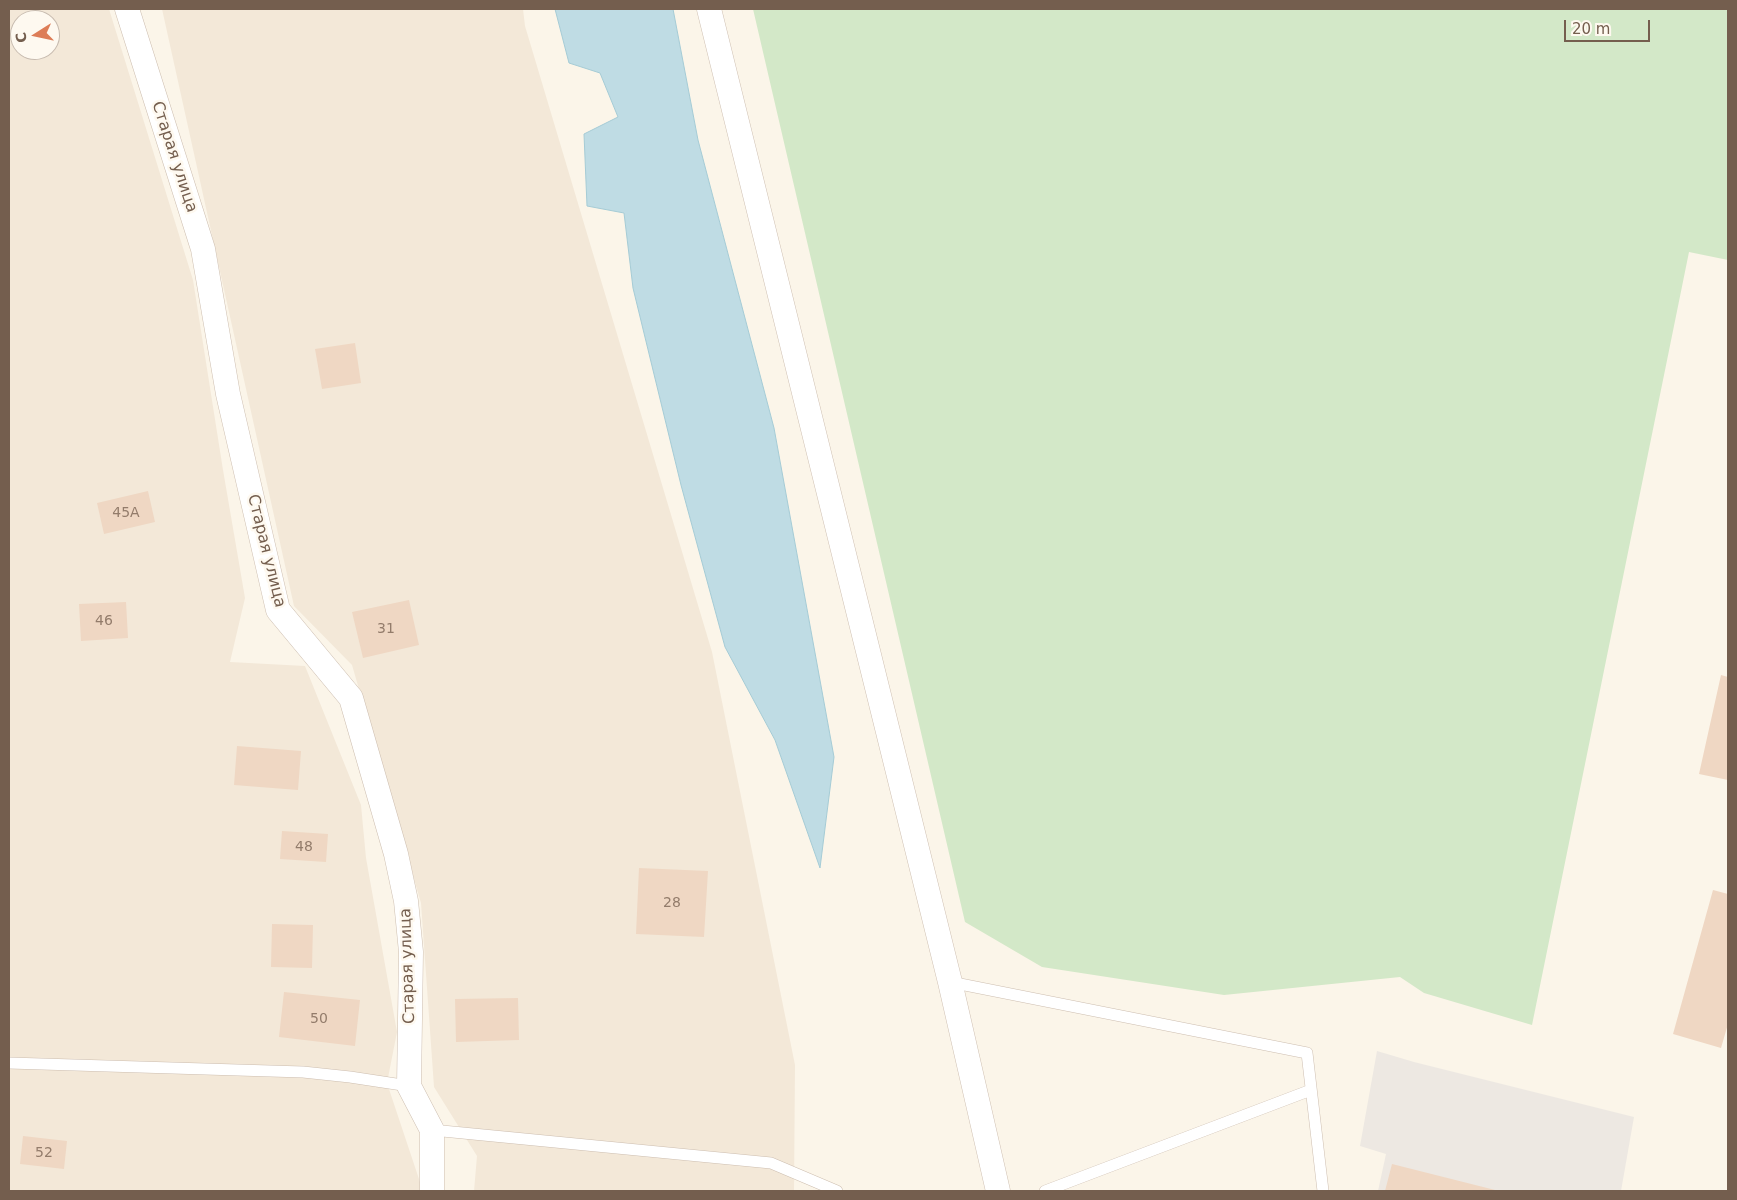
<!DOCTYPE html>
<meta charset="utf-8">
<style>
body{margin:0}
#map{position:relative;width:1737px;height:1200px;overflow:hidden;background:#fbf5e9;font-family:"DejaVu Sans",sans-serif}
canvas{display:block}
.frame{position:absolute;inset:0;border:10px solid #745e4e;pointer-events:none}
.north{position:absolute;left:10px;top:10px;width:50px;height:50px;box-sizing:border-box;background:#fef9f0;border:1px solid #c7bbaf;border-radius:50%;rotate:260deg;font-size:14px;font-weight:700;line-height:20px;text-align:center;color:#745e4e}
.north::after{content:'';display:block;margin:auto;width:18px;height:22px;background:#dd7d57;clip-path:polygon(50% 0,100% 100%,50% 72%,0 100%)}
.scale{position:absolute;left:1564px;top:20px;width:86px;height:22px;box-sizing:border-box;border:2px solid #745e4e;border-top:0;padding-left:6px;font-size:15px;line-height:18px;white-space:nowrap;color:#745e4e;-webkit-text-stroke:4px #fef9f0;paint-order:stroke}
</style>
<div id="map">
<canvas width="1737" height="1200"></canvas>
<div class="frame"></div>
<div class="north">С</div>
<div class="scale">20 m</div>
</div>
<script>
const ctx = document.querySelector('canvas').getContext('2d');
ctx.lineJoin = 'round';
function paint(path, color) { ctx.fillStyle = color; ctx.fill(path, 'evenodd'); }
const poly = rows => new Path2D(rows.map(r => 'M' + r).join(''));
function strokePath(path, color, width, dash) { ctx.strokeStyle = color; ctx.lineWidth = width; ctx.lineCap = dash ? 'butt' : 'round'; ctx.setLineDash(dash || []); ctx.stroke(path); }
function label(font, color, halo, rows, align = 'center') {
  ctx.font = font + ' "DejaVu Sans",sans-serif'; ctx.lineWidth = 5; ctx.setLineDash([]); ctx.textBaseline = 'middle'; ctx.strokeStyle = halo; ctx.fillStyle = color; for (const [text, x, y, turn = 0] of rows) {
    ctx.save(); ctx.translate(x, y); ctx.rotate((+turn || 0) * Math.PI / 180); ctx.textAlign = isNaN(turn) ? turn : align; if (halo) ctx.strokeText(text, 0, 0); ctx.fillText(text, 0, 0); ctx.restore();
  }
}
const residential = poly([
 [9,9,109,9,193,280,223,470,245,598,230,662,305,666,361,805,366,858,397,1032,387,1083,423,1191,9,1191],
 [20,20,50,20,50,50,20,50],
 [162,9,523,9,525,26,712,652,795,1065,794,1191,474,1191,477,1156,434,1087,421,903,352,665,294,606]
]);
const industrial = poly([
 [1377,1051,1414,1062,1634,1117,1621,1191,1378,1191,1386,1154,1360,1146]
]);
const green = poly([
 [753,9,1728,9,1728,260,1689,252,1532,1025,1424,993,1400,977,1224,995,1042,967,965,922]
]);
const water = poly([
 [555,9,673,9,698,140,774,428,834,757,820,868,775,740,725,647,681,485,633,288,624,213,587,206,584,134,618,117,600,73,569,63,555,9]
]);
const building = poly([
 [355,343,361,383,322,389,315,349],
 [148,491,155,522,104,534,97,503],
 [409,600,419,645,363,658,352,612],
 [126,602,128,638,81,641,79,604],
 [1721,675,1728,677,1728,780,1699,774],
 [237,746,301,751,298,790,234,785],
 [282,831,328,834,326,862,280,859],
 [639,868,708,871,704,937,636,934],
 [1713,890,1728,894,1728,1024,1721,1048,1673,1034],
 [272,924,313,925,312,968,271,967],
 [284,992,360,1000,355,1046,279,1037],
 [518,998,519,1040,456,1042,455,999],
 [23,1136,67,1141,64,1169,20,1164],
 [1392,1164,1499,1191,1385,1191]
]);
const lane = poly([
 [950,982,1307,1053,1323,1191],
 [9,1063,303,1072,350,1077,409,1086],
 [432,1130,771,1163,837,1191],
 [1045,1191,1311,1090]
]);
const street = poly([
 [127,9,203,249,228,394,278,610,351,698,396,854,406,901,411,952,409,1086,432,1130,432,1191],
 [709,9,950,982,998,1191]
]);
const numberNames = [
 ["45А",126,513],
 ["46",104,621],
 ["31",386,629],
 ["48",304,847],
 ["28",672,903],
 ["50",319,1019],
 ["52",44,1153]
];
const streetNames = [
 ["Старая улица",174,157,72],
 ["Старая улица",266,551,76],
 ["Старая улица",408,966,-92]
];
paint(residential, '#f3e8d8');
paint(industrial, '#ede8e2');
paint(green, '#d3e8c8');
paint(water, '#bfdce4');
strokePath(water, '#a5cbd5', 1);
paint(building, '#efd7c3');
strokePath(lane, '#cdbeb0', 12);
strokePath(street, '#cdbeb0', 25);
strokePath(lane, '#fff', 11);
strokePath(street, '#fff', 24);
label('14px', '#937c6b', null, numberNames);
label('16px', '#745e4e', '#fef9f0', streetNames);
</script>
